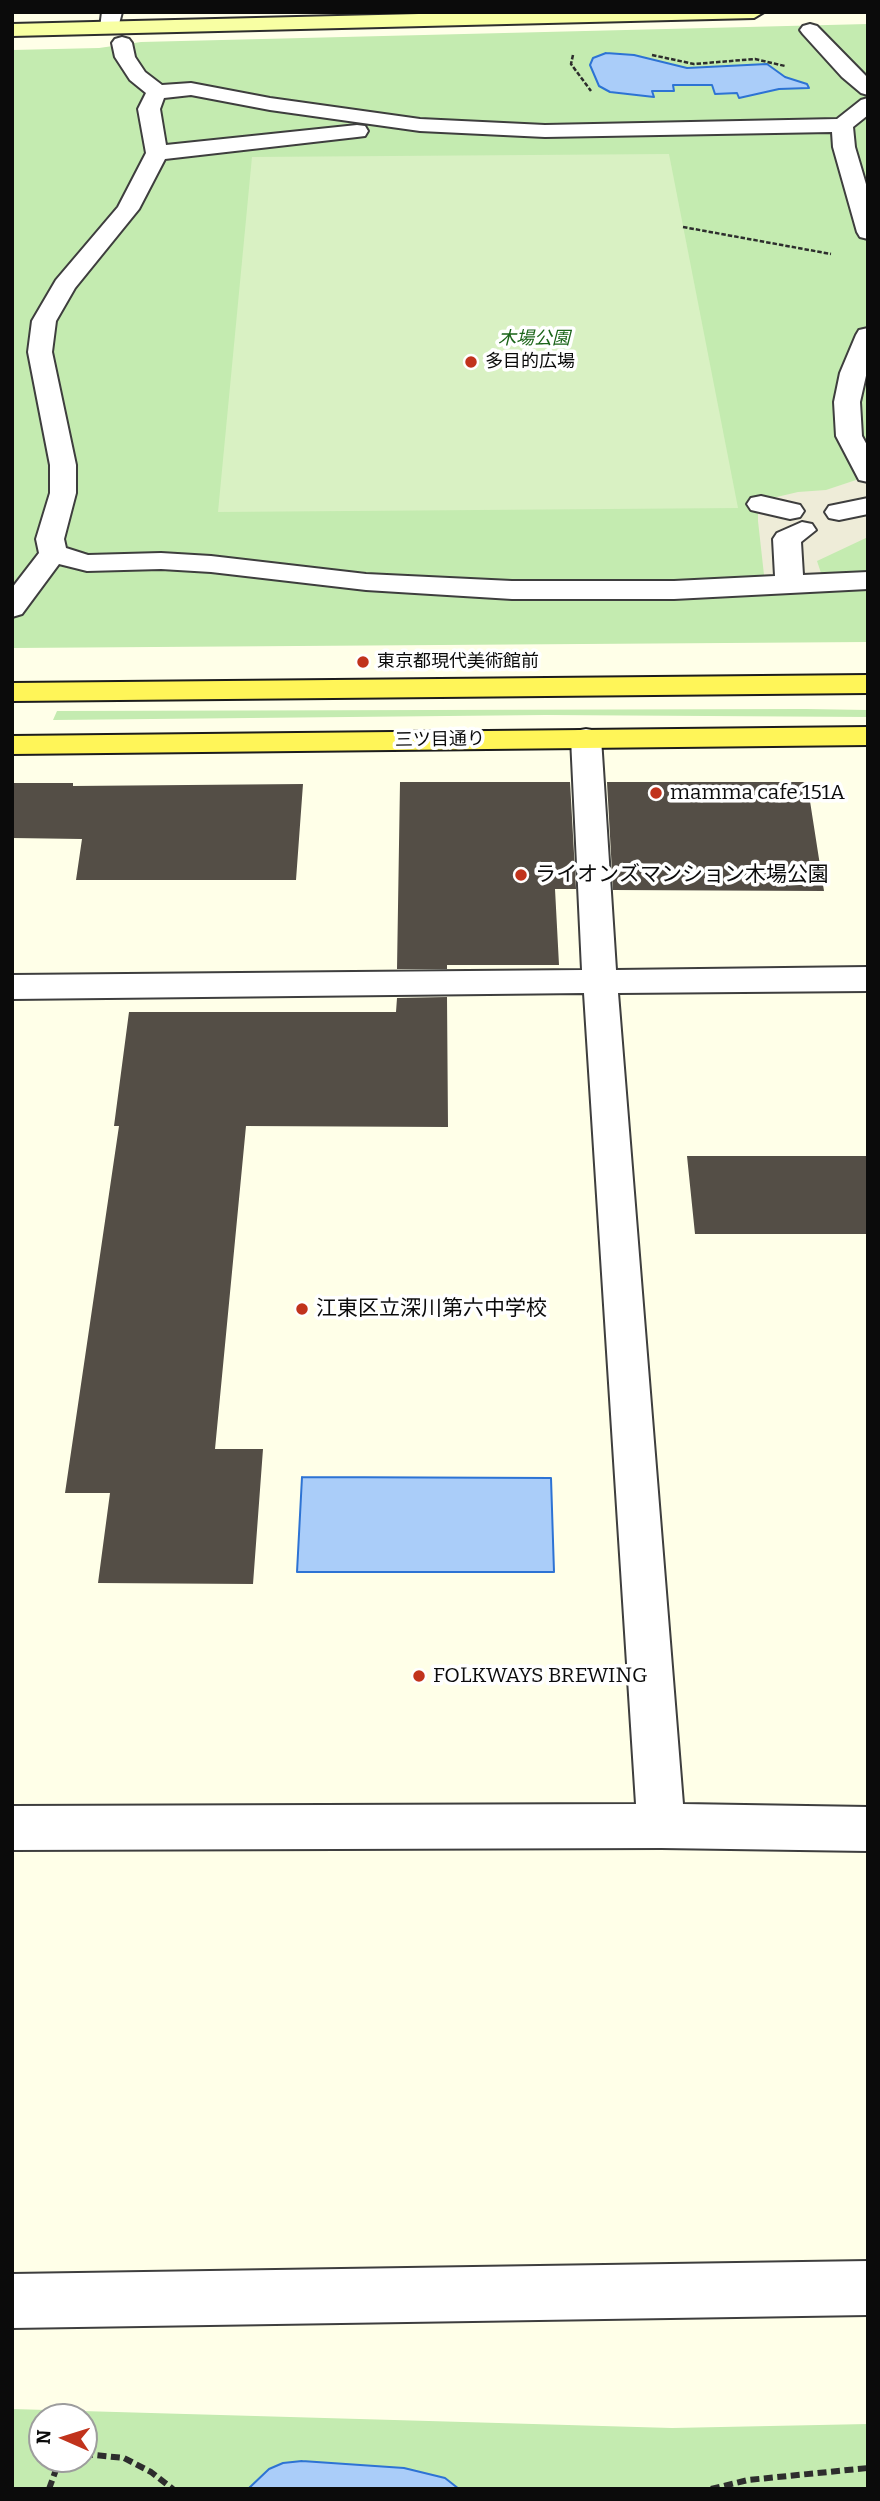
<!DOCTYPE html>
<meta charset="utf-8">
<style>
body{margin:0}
#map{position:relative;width:880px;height:2501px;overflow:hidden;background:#ffffe8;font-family:Bitter,serif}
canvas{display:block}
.frame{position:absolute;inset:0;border:14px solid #0b0b0b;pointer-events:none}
.north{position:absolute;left:28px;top:2403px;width:70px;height:70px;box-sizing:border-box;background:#fff;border:2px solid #9d9d9d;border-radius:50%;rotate:273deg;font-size:19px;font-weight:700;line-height:28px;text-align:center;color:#0b0b0b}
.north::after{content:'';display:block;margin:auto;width:24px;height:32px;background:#c1331c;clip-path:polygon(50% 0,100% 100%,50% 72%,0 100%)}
</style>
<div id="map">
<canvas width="880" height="2501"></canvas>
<div class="frame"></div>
<div class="north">N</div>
</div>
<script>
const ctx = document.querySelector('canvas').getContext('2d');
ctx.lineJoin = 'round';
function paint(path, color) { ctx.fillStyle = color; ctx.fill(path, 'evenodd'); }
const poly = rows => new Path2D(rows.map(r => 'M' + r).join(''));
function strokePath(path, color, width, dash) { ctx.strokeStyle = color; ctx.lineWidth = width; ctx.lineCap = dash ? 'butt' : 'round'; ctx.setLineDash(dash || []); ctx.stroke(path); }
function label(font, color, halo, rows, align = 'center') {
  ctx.font = font + ' Bitter,"Noto Sans JP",serif'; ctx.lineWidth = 7; ctx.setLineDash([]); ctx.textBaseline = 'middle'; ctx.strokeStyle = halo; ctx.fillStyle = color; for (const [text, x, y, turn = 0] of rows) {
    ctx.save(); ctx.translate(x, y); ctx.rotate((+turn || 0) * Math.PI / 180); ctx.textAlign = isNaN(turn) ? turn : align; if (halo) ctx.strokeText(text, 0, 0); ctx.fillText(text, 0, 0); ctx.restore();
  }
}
const green = poly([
 [868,24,868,642,12,648,12,50,99,48,141,42],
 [806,709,868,710,868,717,546,715,53,720,57,711],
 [12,2409,672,2428,868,2424,868,2489,12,2489],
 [42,2417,84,2417,84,2459,42,2459]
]);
const pitch = poly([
 [669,154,738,508,218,512,252,157]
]);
const plaza = poly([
 [868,476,868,537,817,561,824,582,765,584,758,521,758,508,764,500,798,492,826,490]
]);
const water = poly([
 [606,53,634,55,687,68,767,64,785,77,807,84,809,88,779,89,739,98,737,93,715,94,712,85,673,85,674,91,652,91,654,97,610,92,599,86,590,65,593,58,606,53],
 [302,1477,551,1478,554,1572,297,1572,302,1477],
 [302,2461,404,2468,445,2478,459,2489,248,2489,269,2469,283,2463,302,2461]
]);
const building = poly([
 [400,782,570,782,576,889,555,889,559,965,447,965,447,969,397,969],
 [607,782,807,782,824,891,613,890],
 [12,783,73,783,73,786,303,784,296,880,76,880,82,839,12,838],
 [447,997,448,1127,246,1126,215,1449,263,1449,253,1584,98,1583,110,1493,65,1493,119,1126,114,1126,129,1012,396,1012,397,998],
 [687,1156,868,1156,868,1234,695,1234]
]);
const pathFar1 = poly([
 [573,55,571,64,591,91],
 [652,55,694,64,755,59,785,66],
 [683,227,831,254]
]);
const path = poly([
 [84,2454,124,2458,151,2472,173,2489],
 [49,2489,57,2467,70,2459],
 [711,2489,748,2480,868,2468]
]);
const street = poly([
 [102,12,122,12,117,32,103,32,100,28,102,12],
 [810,24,817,26,868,78,868,95,861,93,842,77,803,34,800,30,803,26,810,24],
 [122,37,129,39,132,43,135,57,145,72,162,85,191,83,270,98,420,119,545,125,837,119,861,100,868,98,868,115,853,127,855,147,868,191,868,239,860,237,857,232,833,147,832,132,545,137,420,131,270,110,191,95,164,98,160,109,166,145,357,125,365,126,368,131,365,136,357,137,165,159,139,209,75,288,56,321,52,352,76,465,76,493,64,539,66,548,88,555,161,553,211,556,366,574,512,581,674,581,775,576,773,539,777,533,802,522,812,524,816,530,801,542,803,575,868,572,868,589,674,599,512,599,366,590,211,572,161,569,87,571,59,564,22,614,12,617,12,588,39,553,36,539,50,493,50,465,28,352,32,321,56,280,118,207,146,153,138,109,146,93,130,80,115,57,112,43,115,39,122,37],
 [868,328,868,367,860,402,862,436,868,447,868,482,859,480,836,436,834,402,840,373,856,335,859,330,868,328],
 [761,496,800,505,804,511,800,517,790,519,751,510,747,504,751,498,761,496],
 [868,498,868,514,839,520,829,518,825,512,829,506,868,498],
 [586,729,597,731,601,738,616,970,868,967,868,991,618,993,683,1804,868,1807,868,1851,661,1848,12,1850,12,1806,636,1804,584,993,12,999,12,975,582,970,571,738,575,731,586,729],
 [868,2261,868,2315,12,2328,12,2274,868,2261]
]);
const secondary = poly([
 [500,12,764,12,754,18,12,36,12,24,500,12]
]);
const primary = poly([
 [868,675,868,693,12,701,12,683,868,675],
 [868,727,868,745,12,754,12,736,868,727]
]);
const markers = [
 [471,362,7,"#c1331c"],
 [363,662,7,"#c1331c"],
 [656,793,7,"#c1331c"],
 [521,875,7,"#c1331c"],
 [302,1309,7,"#c1331c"],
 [419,1676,7,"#c1331c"]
];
const farParknames = [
 ["木場公園",534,339]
];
const farPoinames = [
 ["多目的広場",485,362],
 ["東京都現代美術館前",377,662]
];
const farStreetnames = [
 ["三ツ目通り",440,740,-1]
];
const poiNames = [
 ["mamma cafe 151A",670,793],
 ["ライオンズマンション木場公園",535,875],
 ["江東区立深川第六中学校",316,1309],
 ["FOLKWAYS BREWING",433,1676]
];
paint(green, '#c4ebb0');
paint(pitch, '#d9f1c3');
paint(plaza, '#eeecd8');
paint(water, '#aacdf9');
strokePath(water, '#2d73d4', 2);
paint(building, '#544e46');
strokePath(street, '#3e3e3e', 4);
strokePath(secondary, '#2d2d2d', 4);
strokePath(primary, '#1c1c1c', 4);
strokePath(pathFar1, '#2d2d2d', 2.5, [4.5, 2]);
strokePath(path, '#2d2d2d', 6, [9, 4.5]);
paint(street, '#fff');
paint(secondary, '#f8ffa3');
paint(primary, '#fff558');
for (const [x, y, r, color] of markers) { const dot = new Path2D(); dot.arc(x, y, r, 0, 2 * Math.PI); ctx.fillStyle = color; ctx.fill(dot); strokePath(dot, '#fff', 2.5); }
label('italic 18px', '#1b6419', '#fff', farParknames);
label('18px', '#0b0b0b', '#fff', farPoinames, 'left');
label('18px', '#0b0b0b', '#fff', farStreetnames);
label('21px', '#0b0b0b', '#fff', poiNames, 'left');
</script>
